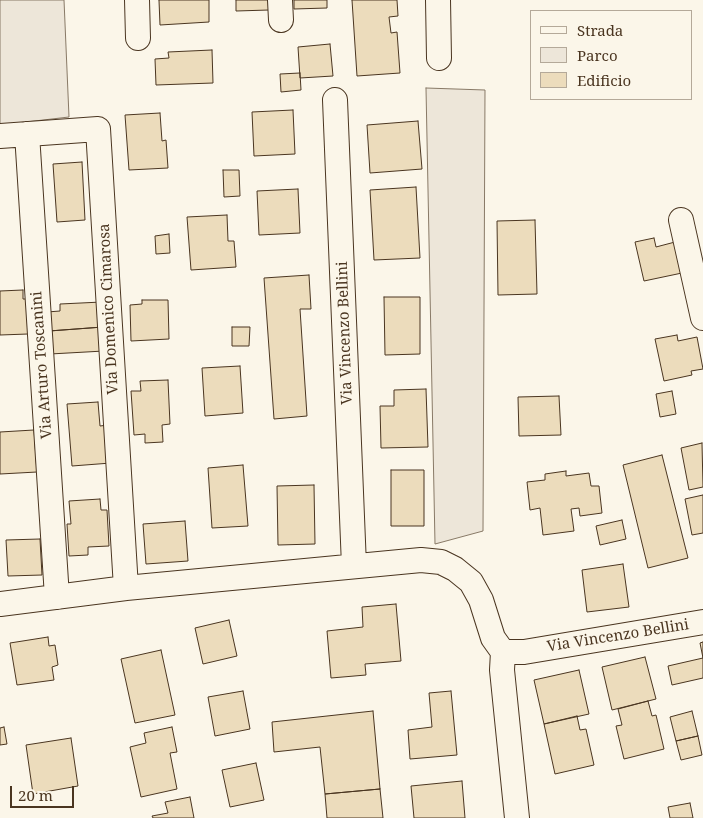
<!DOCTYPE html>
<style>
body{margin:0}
#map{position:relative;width:703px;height:818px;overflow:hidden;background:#fbf6e9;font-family:"Noto Serif",serif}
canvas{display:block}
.legend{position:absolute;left:530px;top:10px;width:162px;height:90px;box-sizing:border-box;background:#fbf6e9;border:1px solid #b4a999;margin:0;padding:6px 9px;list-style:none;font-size:15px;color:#4a3520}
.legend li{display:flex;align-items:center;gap:10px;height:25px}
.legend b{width:25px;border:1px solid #b4a999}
.scale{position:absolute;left:10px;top:786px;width:64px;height:22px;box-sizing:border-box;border:2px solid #4a3520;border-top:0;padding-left:6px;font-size:15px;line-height:18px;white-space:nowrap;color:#4a3520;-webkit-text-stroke:4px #fbf6e9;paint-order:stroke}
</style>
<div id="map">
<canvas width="703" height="818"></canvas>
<ul class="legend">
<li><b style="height:6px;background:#fbf6e9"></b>Strada</li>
<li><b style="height:14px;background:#ede6d9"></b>Parco</li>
<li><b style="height:14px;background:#ecdcbc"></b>Edificio</li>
</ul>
<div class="scale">20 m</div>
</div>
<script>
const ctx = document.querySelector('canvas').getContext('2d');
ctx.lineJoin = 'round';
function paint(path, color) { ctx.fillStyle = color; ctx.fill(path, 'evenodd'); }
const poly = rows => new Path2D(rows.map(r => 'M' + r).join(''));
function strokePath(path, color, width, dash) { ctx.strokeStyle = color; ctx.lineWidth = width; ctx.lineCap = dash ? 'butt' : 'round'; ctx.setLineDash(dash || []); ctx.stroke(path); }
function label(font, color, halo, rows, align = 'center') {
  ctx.font = font + ' "Noto Serif",serif'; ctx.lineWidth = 4; ctx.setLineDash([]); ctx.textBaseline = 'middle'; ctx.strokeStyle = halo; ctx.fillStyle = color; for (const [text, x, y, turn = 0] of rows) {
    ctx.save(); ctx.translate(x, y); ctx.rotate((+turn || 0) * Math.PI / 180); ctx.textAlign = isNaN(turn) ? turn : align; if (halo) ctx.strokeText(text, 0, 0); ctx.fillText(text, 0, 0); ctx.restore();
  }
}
const green = poly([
 [0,0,64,0,69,117,0,125,0,0],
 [426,88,485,90,483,531,435,544,426,88]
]);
const building = poly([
 [159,0,209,0,209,22,160,25,159,0],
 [236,0,269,0,269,10,236,11,236,0],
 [294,0,327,0,327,8,294,9,294,0],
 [352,0,397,0,398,16,389,17,391,33,397,32,400,73,357,76,352,0],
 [330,44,333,76,300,78,298,47,330,44],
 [212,50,213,83,156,85,155,59,169,58,168,52,212,50],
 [300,73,301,90,281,92,280,74,300,73],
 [293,110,295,154,254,156,252,112,293,110],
 [160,113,162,141,166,140,168,168,129,170,125,115,160,113],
 [418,121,422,169,370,173,367,125,418,121],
 [82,162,85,220,57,222,53,164,82,162],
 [223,170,239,170,240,196,224,197,223,170],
 [416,187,420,258,374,260,370,190,416,187],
 [298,189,300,233,259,235,257,191,298,189],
 [227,215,228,241,234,241,236,267,191,270,187,217,227,215],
 [535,220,537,294,498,295,497,221,535,220],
 [169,234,170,253,156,254,155,236,169,234],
 [654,238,656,247,675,242,682,273,644,281,635,242,654,238],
 [309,275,311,309,300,309,307,416,274,419,264,278,309,275],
 [23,290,23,299,31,299,28,319,28,334,0,335,0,291,23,290],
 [384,297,420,297,420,354,385,355,384,297],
 [142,300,168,300,169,339,131,341,130,305,142,304,142,300],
 [102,302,103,327,49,331,47,312,60,311,60,304,102,302],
 [103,327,104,351,50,354,49,331,103,327],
 [232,327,250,327,249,346,232,346,232,327],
 [677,335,678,341,697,337,703,369,691,371,692,375,664,381,655,339,677,335],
 [240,366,243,413,205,416,202,368,240,366],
 [168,380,170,424,162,425,163,442,145,443,145,434,134,435,131,391,141,391,140,381,168,380],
 [426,389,428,447,381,448,380,406,394,406,394,390,426,389],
 [672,391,676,414,660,417,656,394,672,391],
 [559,396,561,435,519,436,518,397,559,396],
 [98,402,100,426,108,425,111,463,72,466,67,404,98,402],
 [34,430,37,472,0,474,0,432,34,430],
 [702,443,703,487,689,490,681,448,702,443],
 [662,455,688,558,648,568,623,465,662,455],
 [243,465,248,526,212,528,208,468,243,465],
 [391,470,424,470,424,526,391,526,391,470],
 [566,471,566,476,589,473,591,486,599,486,602,513,580,516,579,508,571,509,574,531,543,535,540,508,530,510,527,482,545,480,545,474,566,471],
 [314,485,315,544,278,545,277,486,314,485],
 [703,495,703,533,692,535,685,499,703,495],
 [100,499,101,510,107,510,109,546,88,547,88,555,69,556,67,524,71,524,69,501,100,499],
 [622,520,626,539,600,545,596,526,622,520],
 [185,521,188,561,146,564,143,524,185,521],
 [40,539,42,575,8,576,6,540,40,539],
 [623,564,629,607,587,612,582,570,623,564],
 [396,604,401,661,365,664,366,675,331,678,327,631,363,627,362,607,396,604],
 [229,620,237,656,203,664,195,628,229,620],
 [48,637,49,646,55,645,58,665,52,667,54,680,17,685,10,643,48,637],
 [703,642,703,678,672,685,668,666,703,658,700,643,703,642],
 [161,650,175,715,135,723,121,659,161,650],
 [645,657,656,699,612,710,602,667,645,657],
 [579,670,589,714,544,724,534,680,579,670],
 [243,691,250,729,215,736,208,697,243,691],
 [451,691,457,755,410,759,408,730,432,727,429,693,451,691],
 [648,701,652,716,656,715,664,749,624,759,616,726,622,725,618,709,648,701],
 [373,711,380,789,325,794,320,747,274,752,272,722,373,711],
 [692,711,698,736,676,741,670,717,692,711],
 [577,716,580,730,586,729,594,765,555,774,544,724,577,716],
 [4,727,7,744,0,745,0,728,4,727],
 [172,727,177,752,170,753,177,789,141,797,130,747,146,743,144,733,172,727],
 [698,736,702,755,681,760,676,741,698,736],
 [71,738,78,786,33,794,26,745,71,738],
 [256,763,264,800,230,807,222,770,256,763],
 [462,781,465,818,414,818,411,786,462,781],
 [380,789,383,818,327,818,325,794,380,789],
 [190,797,194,818,153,818,152,816,168,813,165,802,190,797],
 [690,803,693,818,670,818,668,807,690,803]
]);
const minor = poly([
 [137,0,138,38],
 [280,0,281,20],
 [438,0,439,58],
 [335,100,354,566],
 [27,134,57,597],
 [0,136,98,129,126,588],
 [681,220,703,318],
 [0,604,126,588,421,560,441,562,455,569,471,582,481,600,493,638,503,652,524,652,703,622],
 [503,652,502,670,517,818]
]);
const streetNames = [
 ["Via Domenico Cimarosa",109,309,-93],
 ["Via Vincenzo Bellini",345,333,-92],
 ["Via Arturo Toscanini",42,365,-94],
 ["Via Vincenzo Bellini",618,636,-9]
];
paint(green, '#ede6d9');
strokePath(green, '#887966', 1);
paint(building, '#ecdcbc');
strokePath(building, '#4a3520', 1);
strokePath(minor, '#4a3520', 26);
strokePath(minor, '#fbf6e9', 24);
label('15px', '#4a3520', '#fbf6e9', streetNames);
</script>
